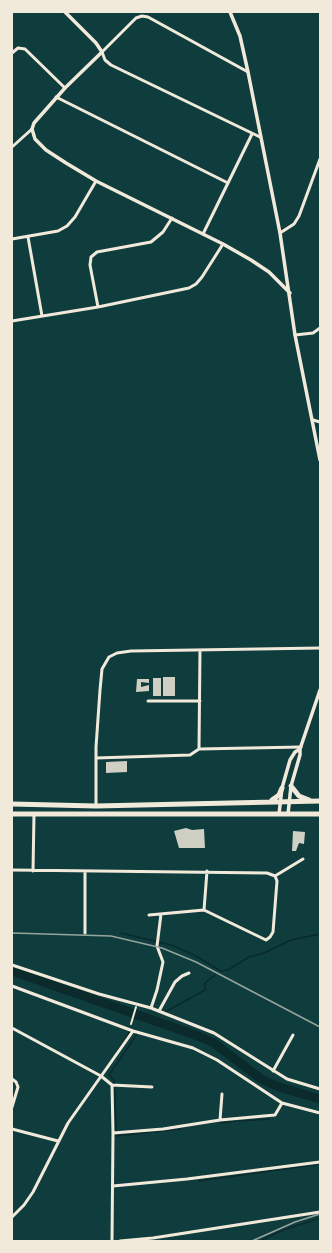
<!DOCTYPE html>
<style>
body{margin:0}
#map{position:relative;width:332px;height:1253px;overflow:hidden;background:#0f3d3e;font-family:"Playfair Display",serif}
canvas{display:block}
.frame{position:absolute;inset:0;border:13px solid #f1e9da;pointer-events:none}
</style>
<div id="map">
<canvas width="332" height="1253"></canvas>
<div class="frame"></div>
</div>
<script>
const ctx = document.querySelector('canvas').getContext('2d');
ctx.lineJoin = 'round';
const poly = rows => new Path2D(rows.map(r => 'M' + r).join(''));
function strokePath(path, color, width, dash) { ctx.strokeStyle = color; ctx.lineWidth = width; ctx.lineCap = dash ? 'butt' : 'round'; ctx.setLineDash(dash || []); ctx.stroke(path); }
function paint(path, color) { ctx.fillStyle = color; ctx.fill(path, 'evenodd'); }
const stream = poly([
 [121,933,171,945,194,955,221,971,228,970,249,957,264,953,291,940,320,934],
 [165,1012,205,990,205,983,215,975],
 [160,1023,162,1019],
 [117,1052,130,1031],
 [239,1121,269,1119],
 [221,1123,236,1121],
 [116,1130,115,1089,114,1080,109,1075,137,1034],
 [116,1136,181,1129],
 [199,1181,320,1164],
 [260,1241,283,1230,320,1218]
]);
const river = poly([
 [12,971,198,1036,214,1043,261,1079,279,1087,320,1099]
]);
const building = poly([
 [163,677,175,677,175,696,163,696],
 [153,678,161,678,161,696,153,696],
 [137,679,149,679,149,683,141,682,141,687,149,685,149,691,136,692],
 [127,761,127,772,106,773,106,762],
 [186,828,192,830,204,829,205,848,179,848,174,831],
 [293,831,305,832,304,844,299,843,296,851,292,851]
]);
const pedestrian = poly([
 [131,1024,136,1007]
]);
const minor = poly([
 [12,53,18,48,25,49,65,88],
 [248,72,148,17,142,16,136,18,102,52,105,60,111,65,260,137],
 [56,97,228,183],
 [12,147,32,129],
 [280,233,294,224,299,216,320,159],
 [203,234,252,134],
 [28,237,42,316],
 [12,239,58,231,67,226,75,217,96,181],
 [98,307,90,265,91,257,97,252,151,242,163,232,172,218],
 [12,321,98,307,189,288,196,284,202,277,223,244],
 [295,335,313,333,320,328],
 [313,420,320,422],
 [148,701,200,701],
 [199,749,200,650],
 [96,758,190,755,199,749,301,747],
 [96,806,96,747,100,690,102,669,109,657,117,653,131,651,320,648],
 [12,870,267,873,275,876,277,881,273,932,270,937,266,940,204,910,149,915],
 [33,871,34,814],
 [275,876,303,859],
 [204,910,207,871],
 [85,933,85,871],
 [12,965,99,994,151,1008,214,1033,287,1079,320,1089],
 [12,986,133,1031,193,1048,217,1060,282,1103,320,1113],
 [151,1008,157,990,163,962,157,946,161,914],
 [159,1011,175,982,182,976,189,973],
 [12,1028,101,1076,112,1085,113,1133,112,1241],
 [273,1071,293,1035],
 [12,1079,16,1082,18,1087,12,1107],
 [112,1085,152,1087],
 [220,1120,222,1094],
 [12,1129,58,1141],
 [113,1133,163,1129,220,1120,275,1115,282,1103],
 [113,1186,187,1179,320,1162],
 [12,1217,24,1205,33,1192,68,1123,133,1031],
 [120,1241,153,1238,320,1212]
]);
const tertiary = poly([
 [65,12,96,43,102,52,65,88,34,123,32,129,35,139,46,150,66,163,96,181,223,244,251,260,269,272,290,293],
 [230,12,240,36,248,72,280,233,295,335,320,460],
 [279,814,282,788,290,760,295,752,300,749],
 [288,814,291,786,300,755,300,749,320,690]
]);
const trunk = poly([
 [291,786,299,796,309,800],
 [272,800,279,795,282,788],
 [12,804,96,806,320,801],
 [12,814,320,814]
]);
const rail = poly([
 [12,933,111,936,162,948,196,962,320,1027],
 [252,1241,295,1222,320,1214]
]);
strokePath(stream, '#0a2a2b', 1.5);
strokePath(river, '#0a2a2b', 9);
paint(building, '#cfcfc3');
strokePath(pedestrian, '#f1e9da', 2);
strokePath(minor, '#f1e9da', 3);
strokePath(tertiary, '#f1e9da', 3.5);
strokePath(trunk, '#f1e9da', 5);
strokePath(rail, '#97a49c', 1.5);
</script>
